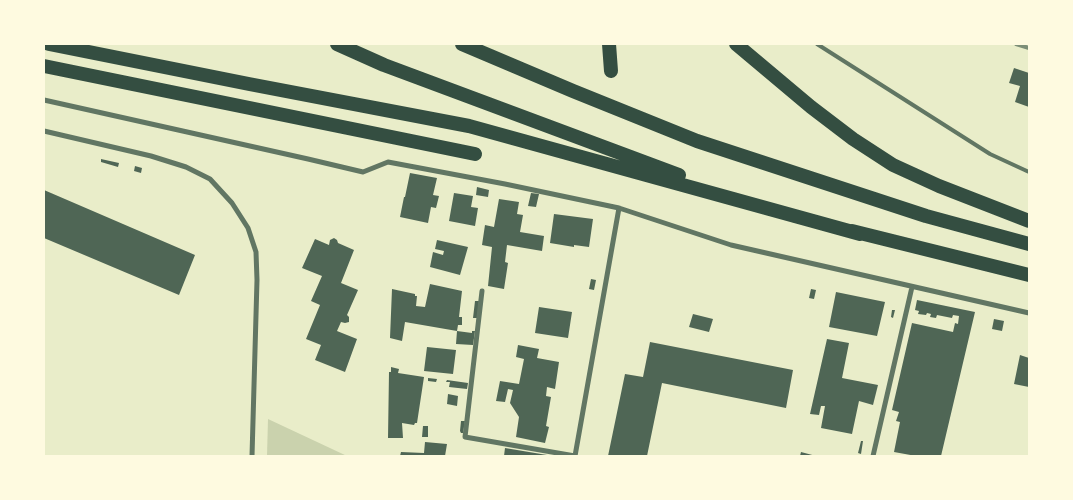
<!DOCTYPE html>
<style>
body{margin:0}
#map{position:relative;width:1073px;height:500px;overflow:hidden;background:#e9edc9;font-family:"Golos Text",sans-serif}
canvas{display:block}
.frame{position:absolute;inset:0;border:45px solid #fefae0;pointer-events:none}
</style>
<div id="map">
<canvas width="1073" height="500"></canvas>
<div class="frame"></div>
</div>
<script>
const ctx = document.querySelector('canvas').getContext('2d');
ctx.lineJoin = 'round';
function paint(path, color) { ctx.fillStyle = color; ctx.fill(path, 'evenodd'); }
const poly = rows => new Path2D(rows.map(r => 'M' + r).join(''));
function strokePath(path, color, width, dash) { ctx.strokeStyle = color; ctx.lineWidth = width; ctx.lineCap = dash ? 'butt' : 'round'; ctx.setLineDash(dash || []); ctx.stroke(path); }
const green = poly([
 [268,419,347,456,267,456]
]);
const building = poly([
 [1014,68,1029,73,1029,107,1015,102,1020,86,1009,83],
 [101,159,119,163,118,167,101,162],
 [135,166,142,168,141,173,134,171],
 [410,173,437,178,433,195,439,196,436,208,431,207,428,223,400,217,404,197,405,197],
 [477,187,489,190,488,197,476,195],
 [44,190,195,255,179,295,44,238],
 [454,193,473,196,471,207,478,208,475,226,449,221],
 [531,193,539,194,536,207,528,206],
 [499,199,519,202,517,214,523,215,520,232,544,236,542,251,507,245,505,262,508,263,504,289,488,286,492,247,482,245,485,225,494,227],
 [554,214,593,219,589,247,574,245,574,247,550,243],
 [334,238,337,240,338,243,354,250,341,283,358,290,347,315,349,317,349,322,345,323,341,322,337,331,357,339,345,372,315,360,321,345,306,339,320,305,311,301,322,276,302,268,315,239,329,245,330,240],
 [437,240,468,247,460,275,430,267,433,252,443,255,444,251,435,249],
 [591,279,596,280,594,290,589,289],
 [430,284,462,291,459,317,462,317,462,325,458,325,457,331,405,322,402,341,390,338,392,289,415,294,415,296,417,296,416,306,425,307],
 [811,289,816,290,814,299,809,298],
 [836,292,885,302,877,336,829,327],
 [917,300,975,312,941,456,916,456,894,452,900,422,896,421,899,412,892,410,912,323,953,332,955,323,958,324,959,316,953,315,952,318,937,315,936,318,930,317,931,314,927,313,926,315,918,314,919,311,915,310],
 [475,301,479,301,478,318,473,318],
 [539,307,572,312,568,338,535,333],
 [892,310,895,310,893,318,891,317],
 [693,314,713,319,709,332,689,327],
 [994,319,1004,321,1002,331,992,329],
 [457,331,472,333,472,331,475,331,473,345,456,344],
 [827,339,849,343,842,378,878,385,873,405,859,401,852,434,821,428,825,406,821,406,819,415,810,414],
 [650,342,793,370,786,408,662,383,647,456,608,456,625,374,643,377],
 [518,345,539,349,537,358,559,362,555,389,547,387,546,396,551,397,546,426,549,427,545,443,516,437,519,417,510,403,513,390,508,389,505,402,496,401,500,381,519,384,524,359,516,357],
 [427,347,456,350,453,374,424,371],
 [1020,355,1029,358,1029,387,1014,384],
 [391,367,399,369,398,373,424,377,417,423,415,423,414,425,402,423,403,438,388,438,389,372,391,372],
 [428,378,437,379,436,382,428,381],
 [447,380,468,383,467,389,449,387,450,382,446,382],
 [448,394,458,396,457,406,447,404],
 [461,421,465,421,463,433,461,433,460,431],
 [423,426,428,426,428,437,422,437],
 [861,441,863,441,861,454,858,453],
 [425,442,447,444,445,456,400,456,401,452,424,453],
 [505,448,547,455,546,456,504,456],
 [801,452,816,456,800,456]
]);
const service = poly([
 [817,44,990,154,1029,172]
]);
const minor = poly([
 [44,100,308,159,363,172,388,162,505,184,619,208,731,245,1029,313],
 [44,131,151,156,186,167,210,179,232,203,248,228,256,252,257,280,252,456],
 [482,291,465,437,575,456],
 [575,456,619,208],
 [873,456,912,287]
]);
const trunk = poly([
 [49,44,249,84,469,126,860,234],
 [337,44,384,65,679,175],
 [462,44,573,91,697,141,926,216,1029,244],
 [609,44,611,71],
 [736,44,811,107,853,139,893,165,939,186,1029,221],
 [44,66,475,154],
 [852,231,1029,275]
]);
const rail = poly([
 [1016,44,1029,48]
]);
paint(green, '#cad2ad');
paint(building, '#4f6655');
strokePath(service, '#617663', 4);
strokePath(minor, '#617663', 5);
strokePath(trunk, '#344e41', 14);
strokePath(rail, '#7c8e77', 4);
</script>
